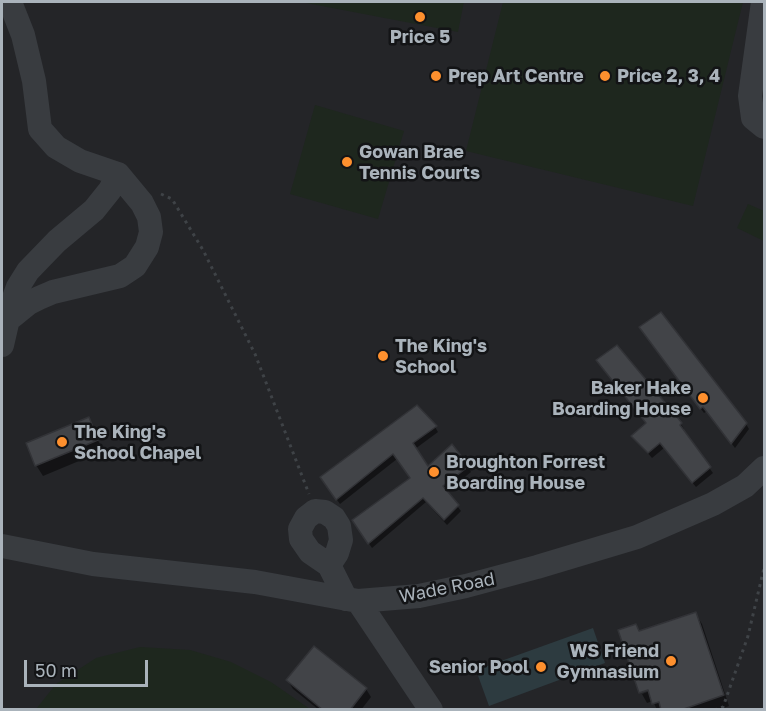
<!DOCTYPE html>
<style>
body{margin:0}
#map{position:relative;width:766px;height:711px;overflow:hidden;background:#19191b;font-family:"Golos Text",sans-serif}
canvas{display:block}
.frame{position:absolute;inset:0;border:3px solid #aab3bb;pointer-events:none}
.scale{position:absolute;left:24px;top:660px;width:124px;height:27px;box-sizing:border-box;border:3px solid #aab3bb;border-top:0;padding-left:8px;font-size:18px;line-height:21px;white-space:nowrap;color:#aab3bb;-webkit-text-stroke:4px #131416;paint-order:stroke}
</style>
<div id="map">
<canvas width="766" height="711"></canvas>
<div class="frame"></div>
<div class="scale">50 m</div>
</div>
<script>
const ctx = document.querySelector('canvas').getContext('2d');
ctx.lineJoin = 'round';
function paint(path, color) { ctx.fillStyle = color; ctx.fill(path, 'evenodd'); }
const poly = rows => new Path2D(rows.map(r => 'M' + r).join(''));
function strokePath(path, color, width, dash) { ctx.strokeStyle = color; ctx.lineWidth = width; ctx.lineCap = dash ? 'butt' : 'round'; ctx.setLineDash(dash || []); ctx.stroke(path); }
function label(font, color, halo, rows, align = 'center') {
  ctx.font = font + ' "Golos Text",sans-serif'; ctx.lineWidth = 5; ctx.setLineDash([]); ctx.textBaseline = 'middle'; ctx.strokeStyle = halo; ctx.fillStyle = color; for (const [text, x, y, turn = 0] of rows) {
    ctx.save(); ctx.translate(x, y); ctx.rotate((+turn || 0) * Math.PI / 180); ctx.textAlign = isNaN(turn) ? turn : align; if (halo) ctx.strokeText(text, 0, 0); ctx.fillText(text, 0, 0); ctx.restore();
  }
}
const built = poly([
 [2,2,764,2,764,709,2,709]
]);
const green = poly([
 [301,2,464,2,458,32],
 [503,2,743,2,693,206,466,151],
 [315,105,404,131,378,219,290,194],
 [748,204,764,211,764,241,737,228],
 [140,647,190,650,231,662,271,682,310,709,36,709,56,684,96,658]
]);
const water = poly([
 [593,628,605,663,489,706,476,670]
]);
const shadow = poly([
 [644,333,746,424,749,429,735,448,707,411,704,413],
 [88,419,103,451,43,476,36,465],
 [681,424,684,429,682,431,713,473,696,487,664,448,652,458,633,436],
 [435,427,438,432,415,449,428,468,468,467,471,472,446,492,461,511,447,525,426,502,372,548,357,526,411,478,397,459,340,504,325,483],
 [695,613,702,624,729,706,719,710,657,710,653,701,647,703,642,694,655,689,640,633],
 [288,681,366,689,371,697,361,710,319,710,293,689]
]);
const building = poly([
 [661,312,747,423,731,444,703,407,700,409,639,327,661,312],
 [617,345,682,423,680,425,711,467,692,483,660,443,648,453,631,436,646,423,596,360,617,345],
 [417,405,437,426,413,443,428,466,452,444,469,466,443,486,459,505,444,520,423,498,368,544,352,520,410,478,393,454,336,500,320,477,417,405],
 [89,417,98,440,35,466,26,443,89,417],
 [696,612,724,695,681,710,661,710,659,702,652,704,648,690,639,693,618,630,636,624,639,631,696,612],
 [314,646,367,688,350,710,323,710,286,680,314,646]
]);
const path = poly([
 [161,194,172,199,203,250,255,354,309,494],
 [714,710,723,707,748,636,764,568]
]);
const minor = poly([
 [763,2,750,96,753,118,764,127],
 [8,320,29,303,39,298,53,292,120,276,135,266,147,247,151,232,149,217,142,203,118,174,80,161,56,147,40,129,34,81,23,35,10,2],
 [2,345,11,306,18,287,28,271,57,241,94,210,110,190,118,174],
 [2,546,93,564,255,582,358,601,419,596,466,586,537,567,637,537,713,504,745,486,764,468],
 [329,565,337,553,341,540,339,526,334,518,325,512,315,511,306,518,300,529,301,539,310,552,329,565,346,599],
 [358,601,431,710]
]);
const markers = [
 [420,17,6,"#fe902e"],
 [436,76,6,"#fe902e"],
 [605,76,6,"#fe902e"],
 [347,162,6,"#fe902e"],
 [383,356,6,"#fe902e"],
 [703,398,6,"#fe902e"],
 [62,442,6,"#fe902e"],
 [434,472,6,"#fe902e"],
 [671,661,6,"#fe902e"],
 [541,667,6,"#fe902e"]
];
const poiNames = [
 ["Price 5",420,37,"center"],
 ["Prep Art Centre",448,76],
 ["Price 2, 3, 4",617,76],
 ["Gowan Brae",359,152],
 ["Tennis Courts",359,173],
 ["The King's",395,346],
 ["School",395,367],
 ["Baker Hake",691,388,"right"],
 ["Boarding House",691,409,"right"],
 ["The King's",74,432],
 ["School Chapel",74,453],
 ["Broughton Forrest",446,462],
 ["Boarding House",446,483],
 ["WS Friend",659,651,"right"],
 ["Gymnasium",659,672,"right"],
 ["Senior Pool",529,667,"right"]
];
const streetNames = [
 ["Wade Road",447,588,-11]
];
paint(built, '#242528');
paint(green, '#1e271e');
paint(water, '#2d3b40');
paint(shadow, '#0007');
paint(building, '#424448');
strokePath(building, '#323337', 1.5);
strokePath(path, '#3f4347', 3, [3, 4.5]);
strokePath(minor, '#393c40', 24);
for (const [x, y, r, color] of markers) { const dot = new Path2D(); dot.arc(x, y, r, 0, 2 * Math.PI); ctx.fillStyle = color; ctx.fill(dot); strokePath(dot, '#131416', 2); }
label('bold 18px', '#aab3bb', '#131416', poiNames, 'left');
label('18px', '#aab3bb', '#131416', streetNames);
</script>
